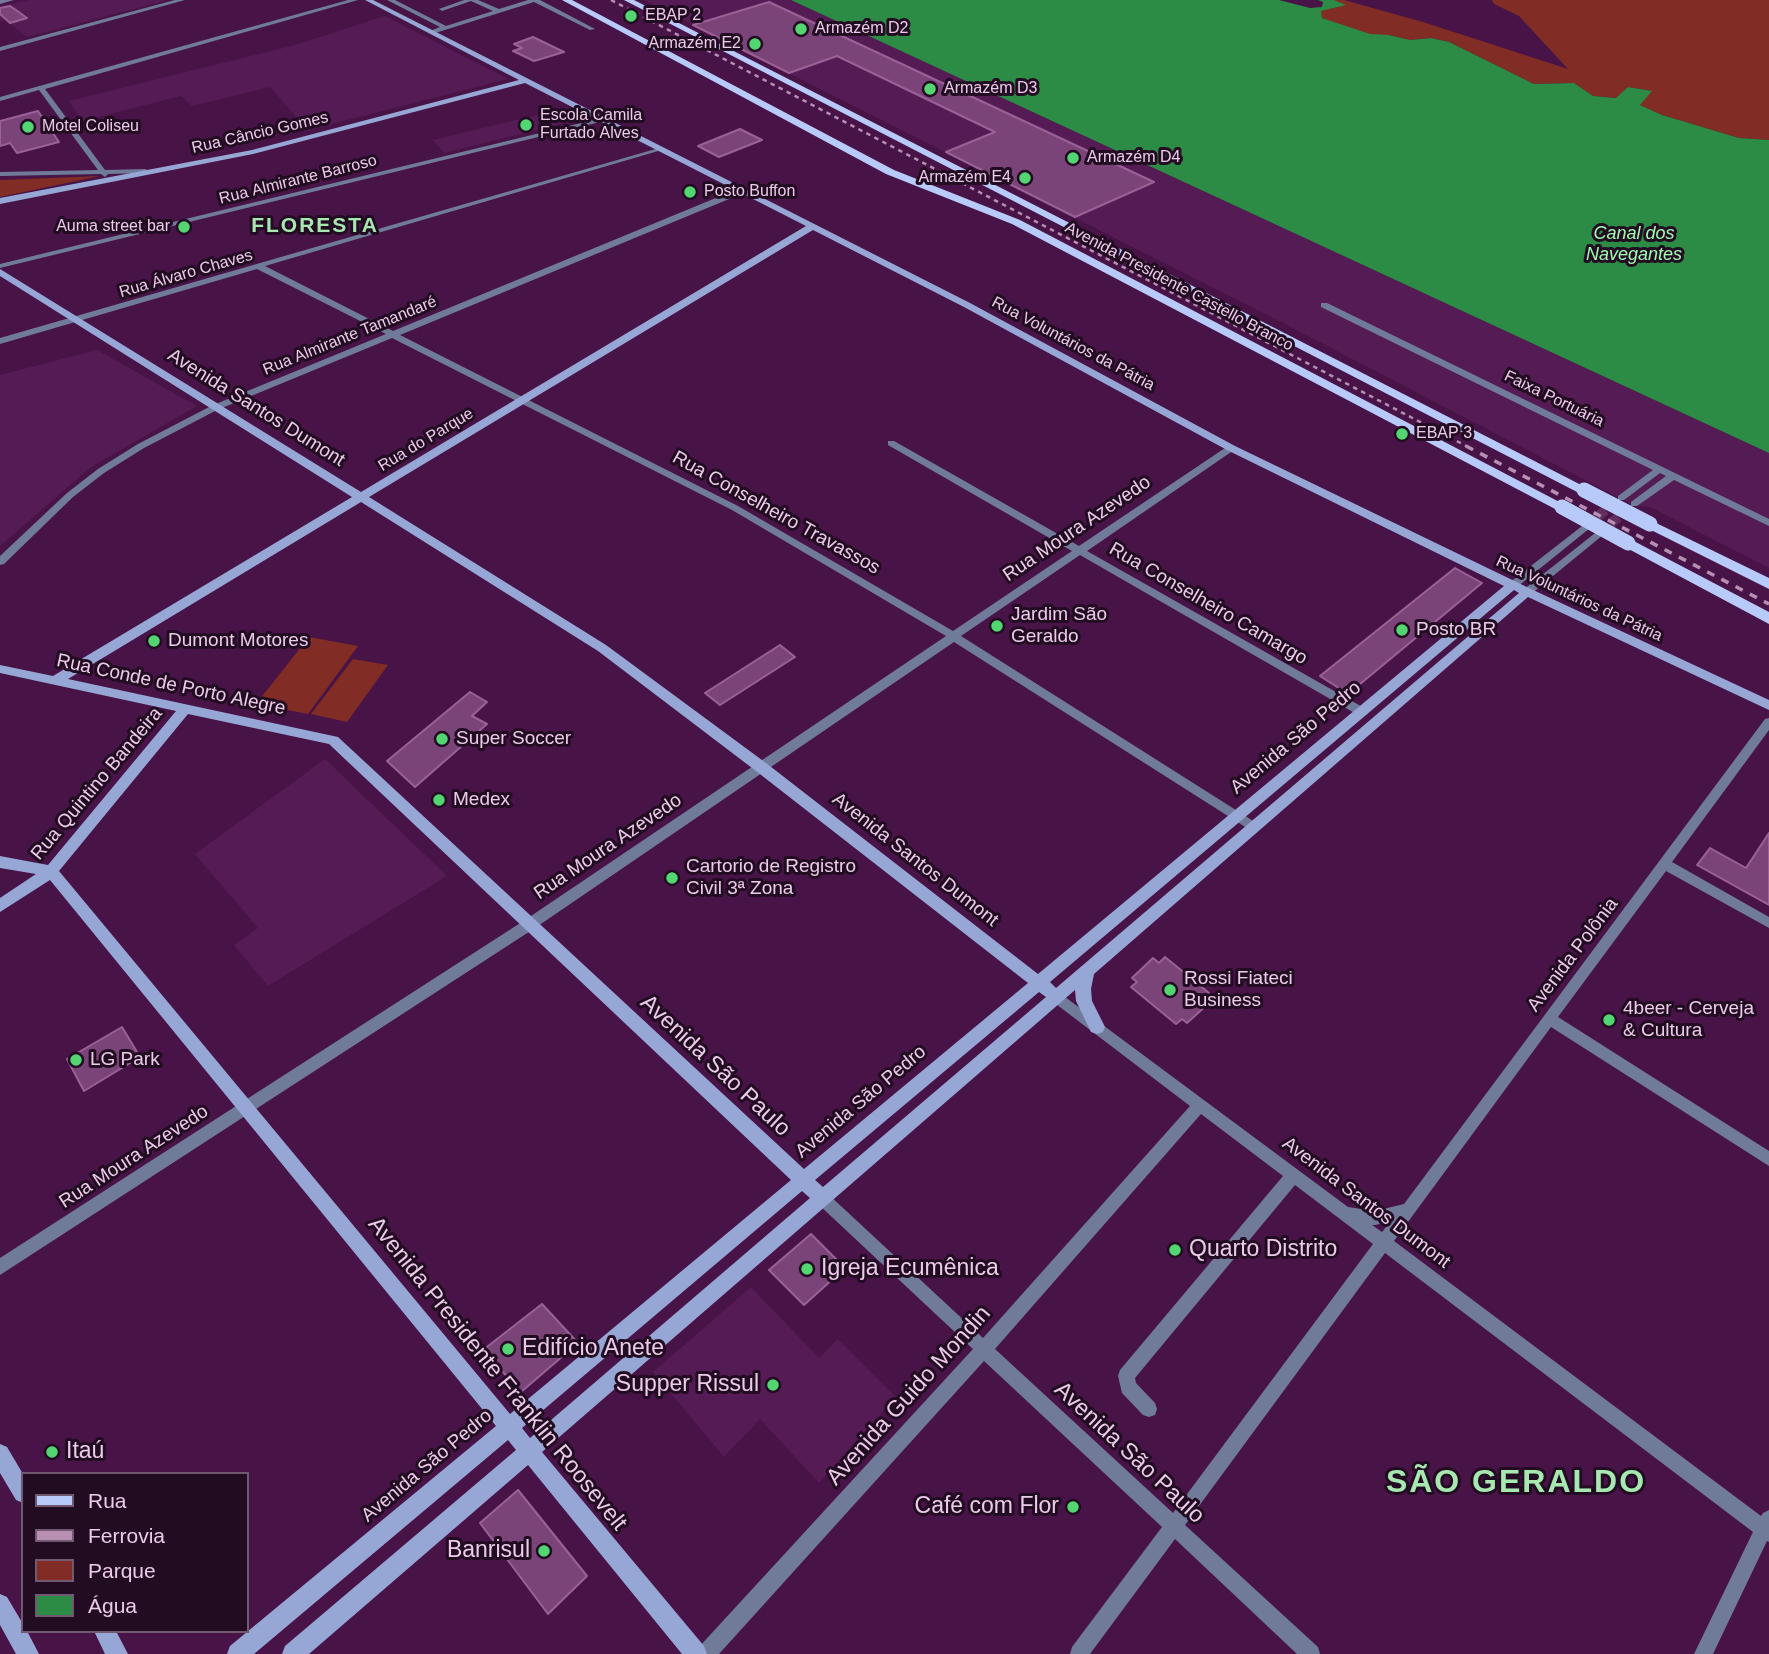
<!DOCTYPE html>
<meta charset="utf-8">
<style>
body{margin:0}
#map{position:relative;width:1769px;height:1654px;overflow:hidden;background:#481447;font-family:Arial,sans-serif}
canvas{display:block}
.legend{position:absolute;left:21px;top:1472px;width:228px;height:161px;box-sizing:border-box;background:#220c22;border:2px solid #725871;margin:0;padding:9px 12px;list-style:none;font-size:21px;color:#ebcbe8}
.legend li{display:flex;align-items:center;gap:14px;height:35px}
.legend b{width:35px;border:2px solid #725871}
</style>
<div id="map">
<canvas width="1769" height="1654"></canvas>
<ul class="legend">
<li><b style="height:9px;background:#b7cafa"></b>Rua</li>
<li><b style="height:9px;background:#b68fb3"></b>Ferrovia</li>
<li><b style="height:19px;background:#812c24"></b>Parque</li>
<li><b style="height:19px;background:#2c8c45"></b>Água</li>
</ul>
</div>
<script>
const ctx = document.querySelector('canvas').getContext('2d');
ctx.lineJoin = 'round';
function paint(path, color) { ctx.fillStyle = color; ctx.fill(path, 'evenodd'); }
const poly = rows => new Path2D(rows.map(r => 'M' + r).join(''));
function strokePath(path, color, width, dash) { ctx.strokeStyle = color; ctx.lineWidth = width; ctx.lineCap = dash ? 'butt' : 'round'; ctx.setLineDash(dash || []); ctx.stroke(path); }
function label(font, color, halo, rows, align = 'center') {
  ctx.font = font + ' Arial,sans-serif'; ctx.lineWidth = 6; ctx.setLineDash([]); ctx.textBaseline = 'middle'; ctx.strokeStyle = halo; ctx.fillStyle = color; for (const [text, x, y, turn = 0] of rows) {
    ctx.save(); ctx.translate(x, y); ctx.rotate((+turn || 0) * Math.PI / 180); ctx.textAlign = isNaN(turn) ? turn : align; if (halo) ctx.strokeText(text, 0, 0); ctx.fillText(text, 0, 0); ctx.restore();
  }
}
const built = poly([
 [29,0,168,0,27,37,6,20,0,21,0,6],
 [644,0,791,0,1769,453,1769,568,1650,507,1633,505,1287,325],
 [385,16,508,79,308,130,270,87,192,106,181,96,82,121,69,101,295,45],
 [566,108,585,118,444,153,433,140],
 [97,350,197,406,91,467,0,546,0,375],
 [325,759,447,876,268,986,234,945,258,928,195,854],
 [751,1287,819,1358,838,1339,896,1397,819,1483,760,1419,724,1457,653,1372]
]);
const green = poly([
 [1334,0,1344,0,1423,22,1568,69,1519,16,1494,4,1492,0,1769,0,1769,140,1739,138,1662,115,1640,105,1651,91,1628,87,1617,98,1593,96,1574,83,1534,84,1449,42,1431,38,1410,40,1389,35,1370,35,1322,18,1320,11,1344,5],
 [100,176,0,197,0,180],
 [309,637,358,646,308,714,256,704],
 [353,659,388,665,347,722,311,714]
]);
const water = poly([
 [791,0,1279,0,1310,8,1322,7,1323,2,1318,0,1334,0,1346,5,1321,11,1322,18,1370,34,1389,35,1410,40,1431,38,1449,42,1534,84,1574,83,1593,96,1616,98,1628,87,1652,91,1640,105,1662,115,1739,138,1769,140,1769,453]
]);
const building = poly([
 [769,2,1026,122,1154,182,1075,217,946,152,995,132,837,56,789,73,693,25,769,2],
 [10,6,16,10,27,18,10,23,0,14,0,8,10,6],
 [533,37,564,52,534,61,513,51,522,48,514,44,533,37],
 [38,111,59,142,17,153,10,143,0,146,0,121,38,111],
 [740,129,762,140,719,157,698,146,740,129],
 [1455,568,1482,583,1348,694,1320,676,1455,568],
 [780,645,795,657,720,705,705,693,780,645],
 [470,692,487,702,472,716,487,724,415,787,387,761,470,692],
 [1769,833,1769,905,1697,865,1710,848,1746,868,1769,833],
 [1165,957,1209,993,1204,999,1209,1003,1187,1023,1182,1019,1176,1024,1131,987,1137,982,1132,978,1153,958,1159,963,1165,957],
 [122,1027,140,1057,84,1091,67,1059,122,1027],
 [811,1234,845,1268,804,1305,769,1270,811,1234],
 [542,1304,578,1343,521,1392,483,1350,542,1304],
 [518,1490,587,1576,548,1614,480,1523,518,1490]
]);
const streetTunnel = poly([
 [1586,526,1618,500],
 [1599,533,1631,507]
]);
const street = poly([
 [0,0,14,0,0,4,0,0],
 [175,0,185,0,0,51,0,47,175,0],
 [348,0,358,0,45,89,105,170,145,169,149,171,148,173,108,174,105,177,101,174,0,176,0,172,98,170,39,90,0,101,0,97,348,0],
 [387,0,395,0,446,26,493,11,471,1,442,11,439,9,464,0,478,0,499,9,528,0,540,0,595,29,590,30,534,2,432,34,430,31,440,27,387,0],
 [602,118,604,119,604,121,0,268,0,264,602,118],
 [659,148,665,149,265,266,393,331,740,188,746,188,746,192,400,335,738,506,953,631,1072,551,888,445,888,441,894,441,1079,546,1228,446,1234,446,1234,450,1087,551,1366,709,1368,712,1366,715,1358,715,1080,555,961,636,1258,824,1260,827,1258,830,1250,830,954,642,535,928,0,1275,0,1258,525,920,946,636,732,510,392,338,217,410,144,448,104,473,73,497,4,564,0,565,0,556,67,493,98,469,138,444,211,406,386,334,257,269,0,344,0,338,659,148],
 [1321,303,1327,303,1769,519,1769,526,1674,480,1637,506,1631,506,1631,502,1666,476,1660,473,1624,500,1618,500,1618,496,1653,470,1321,307,1321,303],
 [1586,523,1590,524,1590,528,1517,587,1509,587,1509,583,1586,523],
 [1599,530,1603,531,1603,535,1531,594,1523,594,1523,590,1599,530],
 [1769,718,1769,730,1672,862,1769,917,1769,928,1666,871,1558,1017,1769,1151,1769,1166,1551,1027,1394,1241,1761,1516,1763,1513,1769,1510,1769,1542,1767,1541,1713,1654,1694,1654,1753,1532,1385,1253,1185,1525,1318,1647,1320,1654,1297,1654,1175,1539,1090,1654,1070,1654,1072,1647,1162,1527,984,1361,719,1654,697,1654,699,1647,973,1349,818,1204,815,1199,818,1194,823,1192,828,1194,983,1338,1190,1106,1052,1001,1050,997,1052,993,1057,991,1348,1207,1375,1211,1404,1204,1765,719,1769,718],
 [1201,1114,1283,1176,1120,1370,1118,1376,1122,1393,1143,1415,1149,1417,1155,1415,1157,1409,1155,1403,1136,1383,1135,1378,1295,1185,1373,1244,1173,1513,995,1349,1201,1114],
 [1390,1222,1382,1232,1372,1225,1375,1225,1390,1222]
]);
const secondary = poly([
 [365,0,373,0,970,303,1235,446,1531,589,1769,700,1769,710,1528,597,1094,974,1091,989,1092,1001,1105,1027,1103,1032,1097,1034,1091,1032,1076,1001,1075,990,542,1452,704,1646,707,1654,682,1654,528,1465,309,1654,282,1654,285,1646,516,1450,508,1440,254,1654,227,1654,230,1646,496,1426,50,880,0,912,0,898,36,874,0,868,0,856,48,865,176,711,0,673,0,665,53,676,352,497,0,276,0,269,361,492,806,226,525,83,253,154,0,204,0,198,252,150,519,80,365,0],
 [813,230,964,307,1227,450,1504,586,1038,974,766,763,606,645,369,497,813,230],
 [361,502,598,651,756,771,1028,983,804,1169,338,737,68,679,361,502],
 [1514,590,1519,593,1056,988,1050,982,1514,590],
 [188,714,329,744,791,1180,510,1414,59,871,188,714],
 [1039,992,1046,997,823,1187,815,1180,1039,992],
 [802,1191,810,1198,530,1438,522,1428,802,1191],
 [0,1444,7,1447,23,1474,23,1503,16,1500,0,1473,0,1444],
 [0,1594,7,1597,23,1624,23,1631,27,1631,39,1654,16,1654,0,1625,0,1594],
 [94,1631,116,1631,128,1654,105,1654,94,1631]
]);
const primary = poly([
 [562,0,572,0,894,170,1020,220,1569,507,1567,510,1557,510,1012,224,886,174,562,0],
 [624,0,634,0,1591,490,1589,493,1579,493,624,0],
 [1650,520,1769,578,1769,589,1645,527,1645,521,1650,520],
 [1628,538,1769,612,1769,624,1623,546,1621,543,1623,540,1628,538]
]);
const railFar1 = poly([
 [611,0,1470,448]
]);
const rail = poly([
 [1466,446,1769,604]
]);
const primaryBridge = poly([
 [1584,490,1650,524],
 [1562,507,1628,543]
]);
const markers = [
 [631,16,7,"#53d672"],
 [801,29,7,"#53d672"],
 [755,44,7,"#53d672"],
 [930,89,7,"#53d672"],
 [526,125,7,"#53d672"],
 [28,127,7,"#53d672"],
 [1073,158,7,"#53d672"],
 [1025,178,7,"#53d672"],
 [690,192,7,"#53d672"],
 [184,227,7,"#53d672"],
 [1402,434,7,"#53d672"],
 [997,626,7,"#53d672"],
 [1402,630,7,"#53d672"],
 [154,641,7,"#53d672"],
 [442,739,7,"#53d672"],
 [439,800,7,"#53d672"],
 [672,878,7,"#53d672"],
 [1170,990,7,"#53d672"],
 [1609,1020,7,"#53d672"],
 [76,1060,7,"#53d672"],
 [1175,1250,7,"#53d672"],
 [807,1269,7,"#53d672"],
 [508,1349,7,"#53d672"],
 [773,1385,7,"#53d672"],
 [52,1452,7,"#53d672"],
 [1073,1507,7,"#53d672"],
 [544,1551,7,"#53d672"]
];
const farPoinames = [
 ["EBAP 2",645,16],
 ["Armazém D2",815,29],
 ["Armazém E2",741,44,"right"],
 ["Armazém D3",944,89],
 ["Escola Camila",540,116],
 ["Furtado Alves",540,134],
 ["Motel Coliseu",42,127],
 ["Armazém D4",1087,158],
 ["Armazém E4",1011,178,"right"],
 ["Posto Buffon",704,192],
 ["Auma street bar",170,227,"right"],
 ["EBAP 3",1416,434]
];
const farStreetnames = [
 ["Rua Câncio Gomes",260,133,-13],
 ["Rua Almirante Barroso",298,180,-14],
 ["Rua Álvaro Chaves",186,274,-16],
 ["Avenida Presidente Castello Branco",1179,287,28],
 ["Rua Almirante Tamandaré",350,336,-22],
 ["Rua Voluntários da Pátria",1073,344,28],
 ["Faixa Portuária",1554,399,26],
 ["Rua do Parque",426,440,-31],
 ["Rua Voluntários da Pátria",1579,599,25]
];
const farWaternames = [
 ["Canal dos",1634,234],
 ["Navegantes",1634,255]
];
const streetNames = [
 ["Avenida Santos Dumont",256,408,32],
 ["Rua Conselheiro Travassos",776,513,29],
 ["Rua Moura Azevedo",1077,529,-34],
 ["Rua Conselheiro Camargo",1208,604,30],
 ["Rua Conde de Porto Alegre",171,685,12],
 ["Avenida São Pedro",1296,738,-40],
 ["Rua Quintino Bandeira",97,784,-50],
 ["Rua Moura Azevedo",608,847,-34],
 ["Avenida Santos Dumont",915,860,38],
 ["Avenida Polônia",1573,955,-53],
 ["Avenida São Pedro",861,1102,-40],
 ["Rua Moura Azevedo",134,1157,-33],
 ["Avenida Santos Dumont",1366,1203,37],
 ["Avenida São Pedro",427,1466,-40]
];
const poiNames = [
 ["Jardim São",1011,615],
 ["Geraldo",1011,637],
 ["Posto BR",1416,630],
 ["Dumont Motores",168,641],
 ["Super Soccer",456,739],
 ["Medex",453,800],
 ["Cartorio de Registro",686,867],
 ["Civil 3ª Zona",686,889],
 ["Rossi Fiateci",1184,979],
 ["Business",1184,1001],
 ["4beer - Cerveja",1623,1009],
 ["& Cultura",1623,1031],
 ["LG Park",90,1060]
];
const farDistrictnames = [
 ["FLORESTA",315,226]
];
const nearStreetnames = [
 ["Avenida São Paulo",715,1066,43],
 ["Avenida Presidente Franklin Roosevelt",497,1374,51],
 ["Avenida Guido Mondin",909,1396,-48],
 ["Avenida São Paulo",1129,1453,43]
];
const nearPoinames = [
 ["Quarto Distrito",1189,1250],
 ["Igreja Ecumênica",821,1269],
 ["Edifício Anete",522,1349],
 ["Supper Rissul",759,1385,"right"],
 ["Itaú",66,1452],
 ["Café com Flor",1059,1507,"right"],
 ["Banrisul",530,1551,"right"]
];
const nearDistrictnames = [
 ["SÃO GERALDO",1516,1483]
];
paint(built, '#551b54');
paint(green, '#812c24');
paint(water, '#2c8c45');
paint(building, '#7b4479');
strokePath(building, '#9a6197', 2);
strokePath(streetTunnel, '#602f5f', 10, [10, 5]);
paint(street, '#707b99');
paint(secondary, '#96a7d6');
paint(primary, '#b7cafa');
strokePath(railFar1, '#b68fb3', 2.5, [4.5, 4.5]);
strokePath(rail, '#b68fb3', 3.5, [8, 8]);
strokePath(primaryBridge, '#b7cafa', 15);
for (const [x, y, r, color] of markers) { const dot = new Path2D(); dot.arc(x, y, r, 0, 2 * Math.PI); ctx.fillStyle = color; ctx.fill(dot); strokePath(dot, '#220c22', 2.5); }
label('16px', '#ebcbe8', '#220c22', farPoinames, 'left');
label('16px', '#ebcbe8', '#220c22', farStreetnames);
label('italic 18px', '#a0fbaf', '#220c22', farWaternames);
label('19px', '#ebcbe8', '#220c22', streetNames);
label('19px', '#ebcbe8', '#220c22', poiNames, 'left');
ctx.letterSpacing = '2px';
label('bold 21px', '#a7e7b0', '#220c22', farDistrictnames);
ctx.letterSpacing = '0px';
label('23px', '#ebcbe8', '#220c22', nearStreetnames);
label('23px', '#ebcbe8', '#220c22', nearPoinames, 'left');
ctx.letterSpacing = '2px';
label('bold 32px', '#a7e7b0', '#220c22', nearDistrictnames);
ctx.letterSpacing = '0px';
</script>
